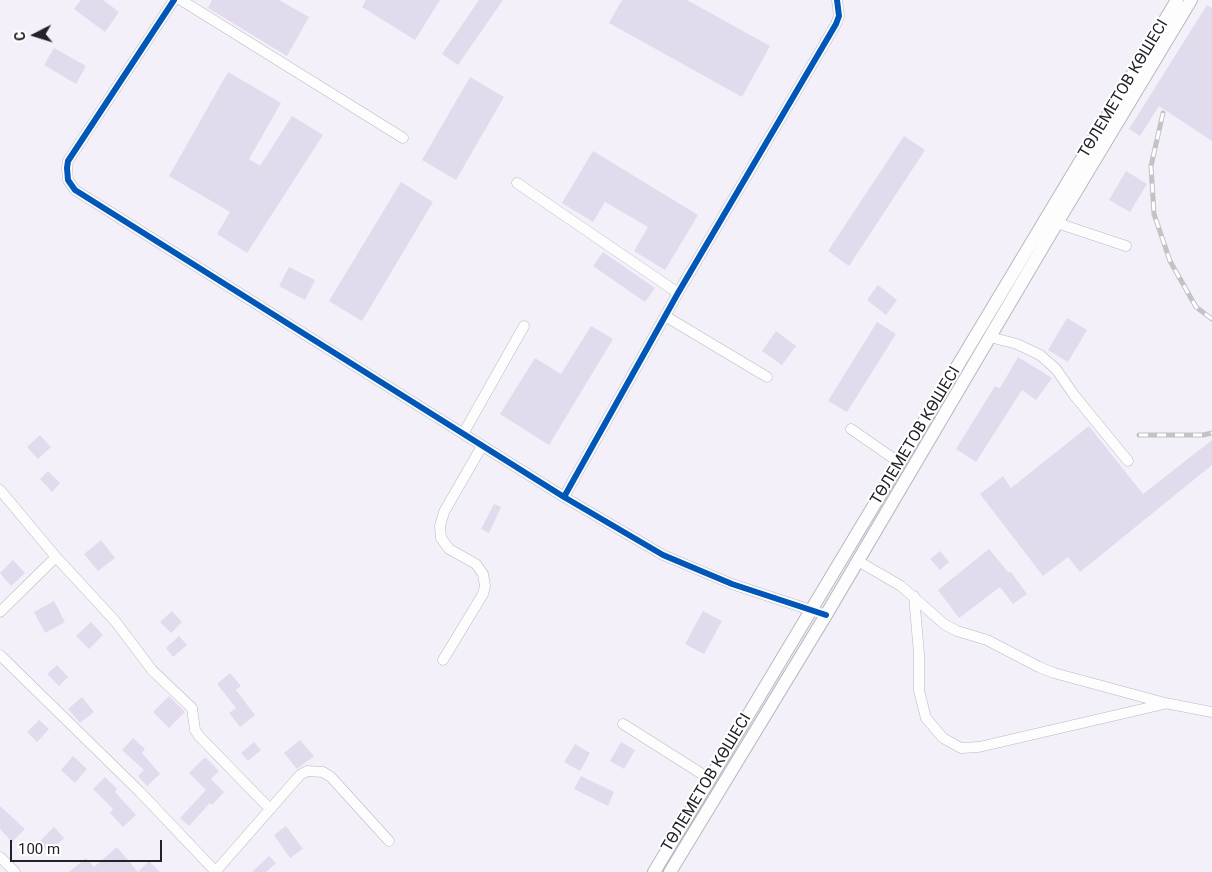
<!DOCTYPE html>
<meta charset="utf-8">
<style>
body{margin:0}
#map{position:relative;width:1212px;height:872px;overflow:hidden;background:#f3f0fa;font-family:Roboto,sans-serif}
canvas{display:block}
.north{position:absolute;left:10px;top:10px;width:50px;height:50px;-webkit-text-stroke:4px #fff;paint-order:stroke;rotate:265deg;font-size:14px;font-weight:700;line-height:20px;text-align:center;color:#242129}
.north::after{content:'';display:block;margin:auto;width:18px;height:22px;background:#242129;clip-path:polygon(50% 0,100% 100%,50% 72%,0 100%)}
.scale{position:absolute;left:10px;top:840px;width:152px;height:22px;box-sizing:border-box;border:2px solid #242129;border-top:0;padding-left:6px;font-size:15px;line-height:18px;white-space:nowrap;color:#242129;-webkit-text-stroke:4px #fff;paint-order:stroke}
</style>
<div id="map">
<canvas width="1212" height="872"></canvas>
<div class="north">С</div>
<div class="scale">100 m</div>
</div>
<script>
const ctx = document.querySelector('canvas').getContext('2d');
ctx.lineJoin = 'round';
function paint(path, color) { ctx.fillStyle = color; ctx.fill(path, 'evenodd'); }
const poly = rows => new Path2D(rows.map(r => 'M' + r).join(''));
function strokePath(path, color, width, dash) { ctx.strokeStyle = color; ctx.lineWidth = width; ctx.lineCap = dash ? 'butt' : 'round'; ctx.setLineDash(dash || []); ctx.stroke(path); }
function label(font, color, halo, rows, align = 'center') {
  ctx.font = font + ' Roboto,sans-serif'; ctx.lineWidth = 4; ctx.setLineDash([]); ctx.textBaseline = 'middle'; ctx.strokeStyle = halo; ctx.fillStyle = color; for (const [text, x, y, turn = 0] of rows) {
    ctx.save(); ctx.translate(x, y); ctx.rotate((+turn || 0) * Math.PI / 180); ctx.textAlign = isNaN(turn) ? turn : align; if (halo) ctx.strokeText(text, 0, 0); ctx.fillText(text, 0, 0); ctx.restore();
  }
}
const building = poly([
 [81,0,103,0,119,12,105,32,74,9],
 [212,0,279,0,309,17,287,56,208,8],
 [366,0,440,0,415,40,362,7],
 [479,0,503,0,458,65,442,54],
 [622,0,687,0,770,46,742,97,609,23],
 [1207,5,1212,8,1212,141,1159,106,1140,136,1129,129],
 [54,48,86,66,76,84,44,65],
 [228,72,281,103,249,159,260,166,292,116,323,135,247,253,217,234,230,212,169,176],
 [470,77,504,97,456,180,422,160],
 [904,136,925,150,849,266,828,251],
 [593,151,698,215,665,270,634,251,648,227,605,202,593,222,562,203],
 [1126,171,1147,184,1130,212,1109,200],
 [401,182,433,202,362,321,329,301],
 [603,252,655,288,645,302,593,266],
 [289,267,315,280,305,300,279,286],
 [878,285,897,300,886,315,867,300],
 [1067,318,1087,330,1068,362,1048,350],
 [877,322,896,334,847,412,828,401],
 [591,326,613,339,549,445,500,414,535,358,561,374],
 [776,331,796,346,782,365,762,351],
 [1018,357,1052,378,1036,400,1022,390,976,462,956,449,995,386,1000,388],
 [1089,426,1143,494,1212,440,1212,465,1080,572,1068,557,1043,576,980,494,1003,476,1011,488],
 [40,435,51,447,38,459,27,447],
 [48,471,60,483,52,492,40,479],
 [494,504,501,507,489,533,481,529],
 [101,540,115,558,98,571,84,554],
 [989,549,1009,573,1011,572,1027,594,1013,604,1000,587,959,618,938,590],
 [940,551,949,562,940,570,930,559],
 [13,560,25,573,11,586,0,573],
 [54,601,65,622,45,633,34,612],
 [172,611,182,622,171,633,160,622],
 [703,611,722,621,704,654,685,644],
 [91,622,103,635,89,649,76,636],
 [179,636,187,645,173,657,166,648],
 [57,665,68,677,59,686,47,674],
 [230,673,241,686,236,690,255,715,240,727,229,713,236,708,217,684],
 [169,696,185,712,169,728,153,712],
 [82,697,94,712,80,723,68,709],
 [39,720,49,729,37,742,27,732],
 [133,738,145,749,142,753,160,774,147,786,138,776,144,770,122,750],
 [300,740,314,756,297,769,284,753],
 [254,742,261,750,248,761,241,753],
 [621,742,635,750,624,769,610,761],
 [575,744,590,753,580,771,564,762],
 [73,756,87,769,75,783,61,770],
 [205,757,219,771,211,779,224,792,212,805,210,803,189,826,180,818,206,790,189,773],
 [581,776,614,792,608,806,574,789],
 [105,777,117,789,115,792,136,815,123,827,110,813,113,809,93,789],
 [0,806,25,829,12,842,0,829],
 [286,826,303,849,290,858,274,835],
 [54,827,64,838,49,852,39,842],
 [117,847,138,872,149,861,160,872,69,872,86,858,94,867],
 [269,856,276,863,266,872,252,872]
]);
const minor = poly([
 [174,0,68,161,67,168,68,180,75,190,564,497,663,555,732,584,826,615],
 [181,0,403,138],
 [517,183,678,293],
 [1057,223,1126,246],
 [665,316,767,377],
 [990,337,1017,344,1040,355,1056,369,1074,395,1128,461],
 [851,429,900,463],
 [463,434,524,326],
 [0,490,56,557,115,621,152,670,192,708,195,730,199,736,270,809],
 [564,497,678,293,836,24,839,16,837,0],
 [858,561,901,586,944,624,957,631,987,640,1039,667,1054,673,1165,703,1212,712],
 [914,596,919,654,919,691,926,718,943,738,961,748,979,747,1164,704],
 [0,612,56,557],
 [0,655,140,792,216,872],
 [443,660,483,594,485,586,483,574,476,564,449,549,441,538,440,526,444,512,482,446],
 [623,724,710,779],
 [0,857,15,872],
 [215,872,300,775,307,771,323,772,331,777,389,841]
]);
const major = poly([
 [654,872,1177,0],
 [670,872,826,615,1057,223,1191,0]
]);
const rail = poly([
 [1163,113,1151,166,1154,214,1170,261,1196,307,1212,319],
 [1139,435,1203,435,1212,433]
]);
const cycleway = poly([
 [174,0,68,161,67,168,68,180,75,190,564,497,663,555,732,584,826,615],
 [564,497,678,293,836,24,839,16,837,0]
]);
const streetNames = [
 ["ТӨЛЕМЕТОВ КӨШЕСІ",1124,89,-59],
 ["ТӨЛЕМЕТОВ КӨШЕСІ",916,436,-59],
 ["ТӨЛЕМЕТОВ КӨШЕСІ",707,783,-59]
];
paint(building, '#e1dbed');
strokePath(minor, '#bab8c0', 11);
strokePath(major, '#bab8c0', 14);
strokePath(minor, '#fdfdfe', 10);
strokePath(major, '#fdfdfe', 12);
strokePath(rail, '#c3c2c5', 5);
strokePath(rail, '#fff', 3, [9]);
strokePath(cycleway, '#0057b8', 6);
label('16px', '#242129', '#fff', streetNames);
</script>
